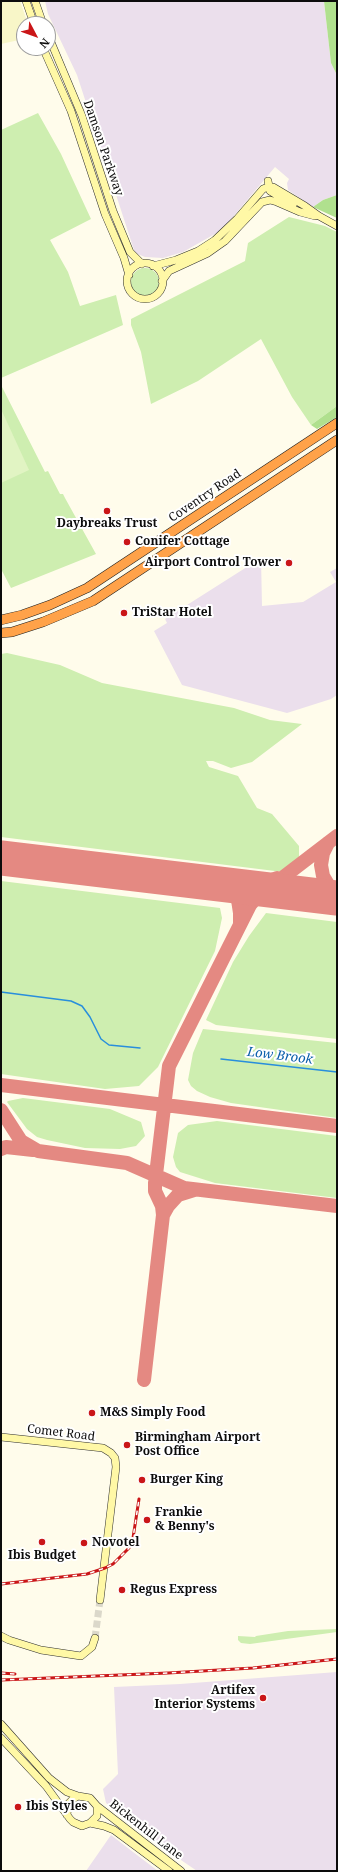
<!DOCTYPE html>
<style>
body{margin:0}
#map{position:relative;width:338px;height:1872px;overflow:hidden;background:#fffceb;font-family:"Noto Serif",serif}
canvas{display:block}
.frame{position:absolute;inset:0;border:2px solid #0c0c0c;pointer-events:none}
.north{position:absolute;left:16px;top:16px;width:40px;height:40px;box-sizing:border-box;background:#fff;border:1px solid #9e9e9e;border-radius:50%;rotate:131deg;font-size:11px;font-weight:700;line-height:16px;text-align:center;color:#0c0c0c}
.north::after{content:'';display:block;margin:auto;width:14px;height:18px;background:#ca1618;clip-path:polygon(50% 0,100% 100%,50% 72%,0 100%)}
</style>
<div id="map">
<canvas width="338" height="1872"></canvas>
<div class="frame"></div>
<div class="north">N</div>
</div>
<script>
const ctx = document.querySelector('canvas').getContext('2d');
ctx.lineJoin = 'round';
function paint(path, color) { ctx.fillStyle = color; ctx.fill(path, 'evenodd'); }
const poly = rows => new Path2D(rows.map(r => 'M' + r).join(''));
function strokePath(path, color, width, dash) { ctx.strokeStyle = color; ctx.lineWidth = width; ctx.lineCap = dash ? 'butt' : 'round'; ctx.setLineDash(dash || []); ctx.stroke(path); }
function label(font, color, halo, rows, align = 'center') {
  ctx.font = font + ' "Noto Serif",serif'; ctx.lineWidth = 4; ctx.setLineDash([]); ctx.textBaseline = 'middle'; ctx.strokeStyle = halo; ctx.fillStyle = color; for (const [text, x, y, turn = 0] of rows) {
    ctx.save(); ctx.translate(x, y); ctx.rotate((+turn || 0) * Math.PI / 180); ctx.textAlign = isNaN(turn) ? turn : align; if (halo) ctx.strokeText(text, 0, 0); ctx.fillText(text, 0, 0); ctx.restore();
  }
}
const industrial = poly([
 [45,1,324,1,331,63,337,75,337,195,323,200,313,207,288,190,287,183,289,179,275,167,222,230,183,252,163,258,145,257,135,253,77,75,48,14],
 [261,558,262,606,303,602,336,582,330,572,337,568,337,695,331,699,287,713,182,685,154,631,167,623,165,619],
 [337,1672,337,1871,197,1871,165,1849,106,1803,103,1789,118,1774,114,1687,180,1684],
 [111,1835,133,1852,158,1871,86,1871]
]);
const farmland = poly([
 [1,1,20,1,28,24,24,24,24,46,19,40,1,44]
]);
const green = poly([
 [38,113,61,154,91,219,50,240,68,272,80,306,116,295,123,325,1,378,1,130],
 [289,217,325,226,337,232,337,406,311,425,292,397,261,339,198,381,151,404,141,352,131,325,131,319,245,261,248,243],
 '131 282a14 14 0 1 1 28 0a14 14 0 1 1-28 0Z',
 [1,385,45,472,48,471,60,494,63,494,65,498,96,554,11,588,1,569],
 [7,653,60,665,102,683,234,708,270,720,302,724,252,762,231,768,213,761,206,761,209,767,238,776,257,808,272,814,299,846,299,858,292,871,283,872,1,837,1,654],
 [1,881,220,908,222,918,215,951,158,1067,139,1086,105,1089,1,1074],
 [266,913,337,922,337,1039,216,1025,206,1020,233,962,249,936],
 [203,1029,337,1043,337,1118,231,1103,210,1097,197,1091,191,1086,188,1080,193,1053],
 [23,1098,110,1109,141,1122,145,1136,136,1146,120,1149,85,1148,47,1140,37,1137,27,1129,7,1102,8,1101],
 [217,1121,337,1136,337,1198,215,1183,180,1172,176,1167,173,1157,178,1133,188,1125],
 [337,1629,337,1632,250,1644,241,1643,238,1640,238,1636,255,1637,256,1636,288,1631]
]);
const forest = poly([
 [324,1,337,1,337,75,331,63],
 [337,195,337,218,313,207,323,200],
 [337,406,337,417,317,429,311,425]
]);
const pitch = poly([
 [1,409,29,470,1,483]
]);
const stream = poly([
 [1,992,71,1001,82,1006,90,1017,101,1039,109,1045,140,1048],
 [221,1059,337,1072]
]);
const taxiway = poly([
 [328,843,323,853,321,865,323,876,329,886,337,894],
 [216,883,225,887,238,900,240,913,240,923],
 [237,886,260,884,277,878],
 [1,1085,337,1126],
 [1,1110,21,1141,38,1151,127,1163,184,1188,337,1206],
 [1,1149,6,1147,33,1150],
 [163,1215,168,1206,178,1195,194,1190],
 [144,1380,163,1215,162,1206,155,1191,155,1183,169,1066,250,905,256,898,337,836]
]);
const runway = poly([
 [1,858,337,898]
]);
const secondaryTunnel = poly([
 [95,1638,100,1600]
]);
const secondary = poly([
 [26,1,34,24],
 [35,1,43,24],
 [48,35,82,116,113,211,130,252,142,264],
 [43,48,71,111,105,214,124,258,129,275],
 [268,181,270,191,293,205],
 '127 281a18 18 0 1 1 36 0a18 18 0 1 1-36 0Z',
 [153,266,176,260,198,251,215,240,237,219,263,189,268,187,273,187,305,206,319,216,337,226],
 [162,281,169,271,208,253,225,241,262,202,270,200,277,202,300,212,315,216],
 [1,1437,103,1448,111,1453,115,1458,116,1467,100,1600],
 [1,1636,9,1640,41,1650,81,1656,92,1647,95,1638],
 [1,1724,49,1778,67,1792,78,1796],
 [1,1738,46,1786,70,1819,73,1822,82,1826,90,1823,97,1816,97,1806,90,1798,78,1796,73,1799,68,1804,67,1815],
 [97,1806,181,1871],
 [90,1823,104,1826,114,1830,169,1871]
]);
const highway = poly([
 [1,620,22,615,50,605,87,588,337,423],
 [1,633,12,632,43,622,93,601,337,440]
]);
const rail = poly([
 [1,1584,87,1574,105,1568,113,1564,129,1548,133,1538,139,1499],
 [1,1673,15,1674],
 [1,1680,168,1673,253,1668,337,1659]
]);
const markers = [
 [107,511,4,"#ca1618"],
 [127,542,4,"#ca1618"],
 [289,563,4,"#ca1618"],
 [124,613,4,"#ca1618"],
 [92,1413,4,"#ca1618"],
 [127,1445,4,"#ca1618"],
 [142,1480,4,"#ca1618"],
 [147,1520,4,"#ca1618"],
 [42,1542,4,"#ca1618"],
 [84,1543,4,"#ca1618"],
 [122,1590,4,"#ca1618"],
 [263,1698,4,"#ca1618"],
 [18,1807,4,"#ca1618"]
];
const streetNames = [
 ["Damson Parkway",103,148,71],
 ["Coventry Road",205,496,-34],
 ["Comet Road",61,1433,7],
 ["Bickenhill Lane",146,1830,38]
];
const poiNames = [
 ["Daybreaks Trust",107,524,"center"],
 ["Conifer Cottage",135,542],
 ["Airport Control Tower",281,563,"right"],
 ["TriStar Hotel",132,613],
 ["M&S Simply Food",100,1413],
 ["Birmingham Airport",135,1438],
 ["Post Office",135,1452],
 ["Burger King",150,1480],
 ["Frankie",155,1513],
 ["& Benny's",155,1527],
 ["Novotel",92,1543],
 ["Ibis Budget",42,1556,"center"],
 ["Regus Express",130,1590],
 ["Artifex",255,1691,"right"],
 ["Interior Systems",255,1705,"right"],
 ["Ibis Styles",26,1807]
];
const waterNames = [
 ["Low Brook",280,1056,7]
];
paint(industrial, '#ebdfec');
paint(farmland, '#f8f6c8');
paint(green, '#ceeeb0');
paint(forest, '#b0e08e');
paint(pitch, '#e1f4c3');
strokePath(stream, '#288edc', 1.5);
strokePath(taxiway, '#e48982', 14);
strokePath(runway, '#e48982', 35);
strokePath(secondaryTunnel, '#dbd8ca', 7, [7, 3.5]);
strokePath(secondary, '#2e2e2e', 8);
strokePath(highway, '#1d1d1d', 10);
strokePath(secondary, '#fff8a6', 7);
strokePath(highway, '#ffa249', 9);
strokePath(rail, '#ca1618', 3);
strokePath(rail, '#fff', 1.5, [4.5]);
for (const [x, y, r, color] of markers) { const dot = new Path2D(); dot.arc(x, y, r, 0, 2 * Math.PI); ctx.fillStyle = color; ctx.fill(dot); strokePath(dot, '#fff', 1.5); }
label('12px', '#0c0c0c', '#fff', streetNames);
label('bold 12px', '#0c0c0c', '#fff', poiNames, 'left');
label('italic 13px', '#095eaa', '#fff', waterNames);
</script>
